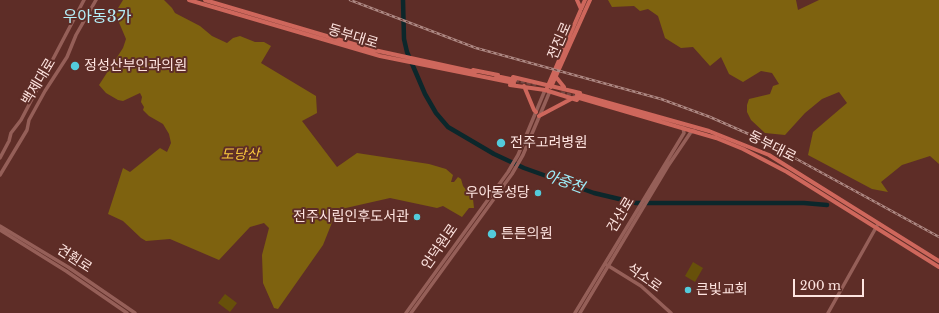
<!DOCTYPE html>
<meta charset="utf-8">
<style>
body{margin:0}
#map{position:relative;width:939px;height:313px;overflow:hidden;background:#5e2d27;font-family:"Libre Baskerville",serif}
canvas{display:block}
.scale{position:absolute;left:793px;top:279px;width:71px;height:18px;box-sizing:border-box;border:2px solid #fee4e0;border-top:0;padding-left:5px;font-size:12px;line-height:14px;white-space:nowrap;color:#fee4e0;-webkit-text-stroke:3px #5e2d27;paint-order:stroke}
</style>
<div id="map">
<canvas width="939" height="313"></canvas>
<div class="scale">200 m</div>
</div>
<script>
const ctx = document.querySelector('canvas').getContext('2d');
ctx.lineJoin = 'round';
function paint(path, color) { ctx.fillStyle = color; ctx.fill(path, 'evenodd'); }
const poly = rows => new Path2D(rows.map(r => 'M' + r).join(''));
function strokePath(path, color, width, dash) { ctx.strokeStyle = color; ctx.lineWidth = width; ctx.lineCap = dash ? 'butt' : 'round'; ctx.setLineDash(dash || []); ctx.stroke(path); }
function label(font, color, halo, rows, align = 'center') {
  ctx.font = font + ' "Libre Baskerville","Noto Sans KR",serif'; ctx.lineWidth = 4; ctx.setLineDash([]); ctx.textBaseline = 'middle'; ctx.strokeStyle = halo; ctx.fillStyle = color; for (const [text, x, y, turn = 0] of rows) {
    ctx.save(); ctx.translate(x, y); ctx.rotate((+turn || 0) * Math.PI / 180); ctx.textAlign = isNaN(turn) ? turn : align; if (halo) ctx.strokeText(text, 0, 0); ctx.fillText(text, 0, 0); ctx.restore();
  }
}
const green = poly([
 [693,262,703,268,695,282,685,276],
 [225,294,237,303,230,312,218,303]
]);
const forest = poly([
 [123,0,164,0,172,8,175,13,200,26,212,36,227,43,233,38,240,36,255,42,264,42,271,46,261,63,316,96,317,113,302,121,337,167,357,153,429,164,446,169,453,175,451,182,454,182,458,177,461,179,463,186,473,199,474,208,469,208,462,217,443,206,437,208,390,198,337,210,323,245,278,309,274,308,263,283,262,255,269,228,264,223,250,227,219,260,170,239,146,241,141,238,123,221,108,214,123,168,130,172,160,148,167,152,171,143,169,134,163,124,149,116,143,110,144,107,141,102,142,97,140,93,123,101,118,100,106,93,99,85,123,48,126,39,115,13],
 [608,0,796,0,798,10,819,0,939,0,939,164,930,156,902,165,881,182,888,192,872,189,808,155,813,132,847,103,839,92,822,99,805,113,785,135,765,133,751,120,747,112,747,105,749,99,770,94,773,86,779,84,772,73,761,71,743,82,729,74,721,57,710,66,693,47,681,48,665,38,658,16,648,9,640,11,634,6,612,7]
]);
const river = poly([
 [403,0,404,39,407,52,425,94,436,113,448,127,494,154,524,168,594,193,636,203,804,203,827,205]
]);
const primaryTunnel = poly([
 [515,80,536,84],
 [561,93,576,97]
]);
const secondary = poly([
 [0,158,9,141,11,133,21,120,84,0],
 [0,175,27,130,29,120,45,91,67,57,76,35,96,0],
 [0,226,68,267,135,313],
 [0,230,66,271,127,313],
 [607,265,641,286,671,313],
 [406,313,508,172,518,155,545,90],
 [411,313,512,174,523,155,550,91],
 [575,313,684,133,683,128],
 [580,313,668,166,691,132,694,131],
 [828,313,878,224]
]);
const primary = poly([
 [189,0,380,56,514,83],
 [205,0,374,50,475,72],
 [577,0,581,9],
 [473,70,498,75],
 [496,76,515,80],
 [513,77,580,93],
 [556,77,564,87,564,89],
 [510,85,545,90,577,100],
 [524,86,534,110,536,112],
 [551,87,590,0],
 [547,88,585,0],
 [577,94,709,131,769,155,939,261],
 [576,97,716,138,743,149,787,172,939,267],
 [539,116,573,98]
]);
const rail = poly([
 [350,0,476,48,661,99,710,117,760,139,939,237]
]);
const markers = [
 [75,66,5,"#53cbdb"],
 [501,143,5,"#53cbdb"],
 [538,193,4,"#53cbdb"],
 [417,217,4,"#53cbdb"],
 [492,234,5,"#53cbdb"],
 [688,290,4,"#53cbdb"]
];
const streetNames = [
 ["동부대로",353,37,17],
 ["전진로",560,41,-67],
 ["백제대로",39,82,-59],
 ["동부대로",772,147,27],
 ["건산로",621,215,-59],
 ["안덕원로",440,247,-55],
 ["견훤로",74,259,33],
 ["석소로",644,278,35]
];
const poiNames = [
 ["정성산부인과의원",84,66],
 ["전주고려병원",510,143],
 ["우아동성당",530,193,"right"],
 ["전주시립인후도서관",409,217,"right"],
 ["튼튼의원",501,234],
 ["큰빛교회",696,290]
];
const parkNames = [
 ["도당산",240,155]
];
const waterNames = [
 ["아중천",564,182,20]
];
const quarterNames = [
 ["우아동3가",97,17]
];
paint(green, '#67500a');
paint(forest, '#7e620f');
strokePath(river, '#0c272b', 4.5);
strokePath(primaryTunnel, '#764843', 4, [4, 2]);
strokePath(secondary, '#955f58', 3.5);
strokePath(primary, '#ce675c', 4);
strokePath(rail, '#ad8883', 2.5);
strokePath(rail, '#5e2d27', 1, [3]);
for (const [x, y, r, color] of markers) { const dot = new Path2D(); dot.arc(x, y, r, 0, 2 * Math.PI); ctx.fillStyle = color; ctx.fill(dot); strokePath(dot, '#5e2d27', 1.5); }
label('14px', '#fee4e0', '#5e2d27', streetNames);
label('14px', '#fee4e0', '#5e2d27', poiNames, 'left');
label('italic 14px', '#f9c83e', '#5e2d27', parkNames);
label('italic 15px', '#9fedf9', '#5e2d27', waterNames);
label('16px', '#b5eff8', '#5e2d27', quarterNames);
</script>
